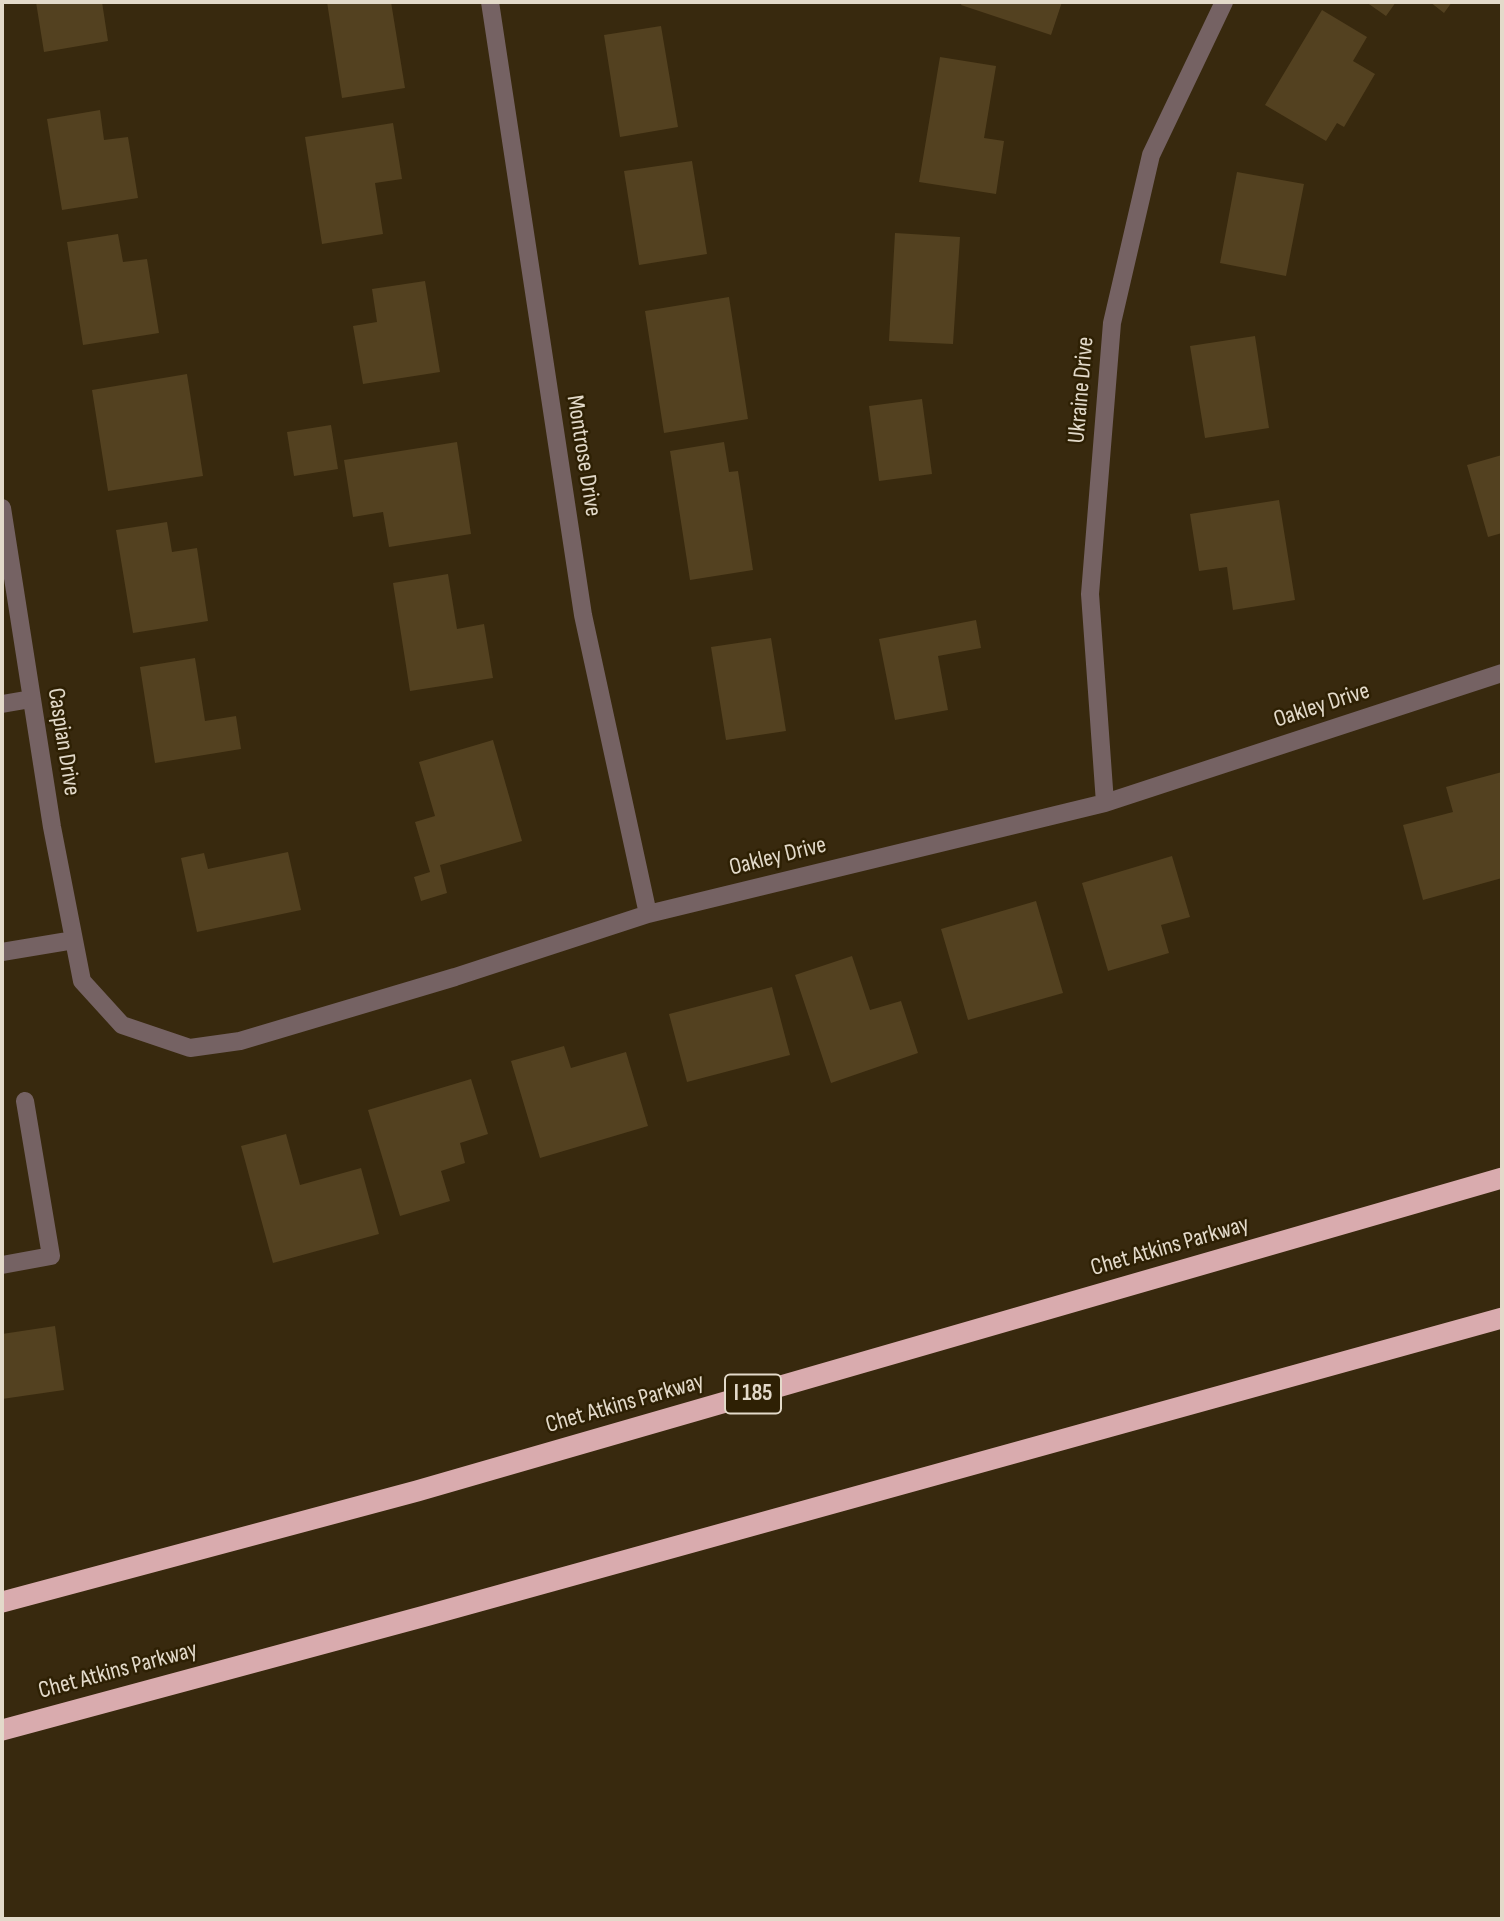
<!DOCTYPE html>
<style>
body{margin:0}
#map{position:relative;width:1504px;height:1921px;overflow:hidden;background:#38290e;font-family:"Sofia Sans Condensed",sans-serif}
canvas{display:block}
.frame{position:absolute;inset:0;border:4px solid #e3daca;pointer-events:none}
</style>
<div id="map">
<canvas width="1504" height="1921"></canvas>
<div class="frame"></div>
</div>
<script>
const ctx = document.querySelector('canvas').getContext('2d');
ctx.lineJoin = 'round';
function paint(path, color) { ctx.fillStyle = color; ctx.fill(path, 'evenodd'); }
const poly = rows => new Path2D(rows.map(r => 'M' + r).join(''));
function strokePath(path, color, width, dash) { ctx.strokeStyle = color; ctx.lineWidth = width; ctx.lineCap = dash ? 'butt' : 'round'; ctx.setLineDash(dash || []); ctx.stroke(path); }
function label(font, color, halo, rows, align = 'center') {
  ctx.font = font + ' "Sofia Sans Condensed",sans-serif'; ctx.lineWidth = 5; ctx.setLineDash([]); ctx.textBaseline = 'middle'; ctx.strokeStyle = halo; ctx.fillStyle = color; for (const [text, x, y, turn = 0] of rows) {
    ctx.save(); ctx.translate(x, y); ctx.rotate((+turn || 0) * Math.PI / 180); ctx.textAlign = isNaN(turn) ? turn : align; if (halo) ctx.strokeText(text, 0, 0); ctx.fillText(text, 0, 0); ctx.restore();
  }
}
const building = poly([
 [36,2,102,2,108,41,44,52],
 [327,2,391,2,405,88,342,98],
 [962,2,1062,2,1051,35,961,5],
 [1366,2,1396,2,1386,16],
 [1430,2,1452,2,1444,13],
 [1322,10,1367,37,1353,61,1375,74,1344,127,1337,123,1326,141,1265,105],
 [661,26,678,127,620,137,604,35],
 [940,57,996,66,984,138,1004,141,996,194,919,182],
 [100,110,104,140,128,137,138,198,62,210,47,119],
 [393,123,402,179,375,183,383,234,322,244,305,137],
 [692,161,707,254,639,265,624,171],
 [1237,172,1304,184,1286,276,1220,263],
 [895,233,960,237,953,344,889,341],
 [118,234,123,262,147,259,159,333,83,345,67,242],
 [425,281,440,372,363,384,353,326,377,322,372,289],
 [729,297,748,419,664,433,645,311],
 [1255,336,1269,428,1205,438,1190,346],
 [187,374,203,476,108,491,92,390],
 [922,399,932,474,879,481,869,406],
 [331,425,338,469,294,476,287,432],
 [457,442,471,534,389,547,383,512,353,517,344,460],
 [724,442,729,472,738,471,753,570,690,580,670,451],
 [1502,455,1502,533,1488,537,1467,465],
 [1279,500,1295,600,1233,610,1227,567,1199,571,1190,514],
 [167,522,172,552,197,548,208,621,133,633,116,530],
 [448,574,457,629,484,624,493,678,410,691,393,583],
 [976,620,981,648,938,656,948,710,895,720,879,639],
 [771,638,786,731,726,740,711,647],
 [195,658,205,721,236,716,241,749,155,763,140,667],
 [493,740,522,841,440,865,447,893,421,901,414,877,430,872,415,822,435,816,419,762],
 [1502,772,1502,878,1423,900,1403,825,1453,812,1446,787],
 [288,852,301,910,197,932,181,858,204,853,208,869],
 [1172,856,1190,917,1161,925,1169,953,1108,971,1082,883],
 [1036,901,1063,993,968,1020,941,929],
 [852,956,870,1010,901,1001,918,1053,831,1083,795,975],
 [772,987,790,1055,687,1082,669,1014],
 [564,1046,571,1068,626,1052,648,1126,540,1158,511,1061],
 [471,1079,488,1134,460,1143,465,1163,441,1171,450,1201,400,1216,368,1110],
 [286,1134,300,1185,361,1168,379,1234,273,1263,241,1146],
 [55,1326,64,1390,2,1399,2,1334]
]);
const minor = poly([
 [490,2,583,615,648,914],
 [2,508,52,827,82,981,122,1025,190,1048,240,1041,455,977,648,914,1105,803,1502,673],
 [2,704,31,699],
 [1105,803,1090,594,1112,323,1151,155,1224,2],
 [2,952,74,940],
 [2,1265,51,1256,25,1101]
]);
const highway = poly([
 [2,1602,417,1491,1502,1178],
 [2,1730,425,1616,1502,1318]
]);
const shields = [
 [753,1394,56]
];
const shieldNames = [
 ["I 185",753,1394]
];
const streetNames = [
 ["Ukraine Drive",1082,390,-85],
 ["Montrose Drive",583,456,81],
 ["Oakley Drive",1322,706,-18],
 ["Caspian Drive",63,742,81],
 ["Oakley Drive",778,857,-14],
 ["Chet Atkins Parkway",1170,1247,-16],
 ["Chet Atkins Parkway",625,1404,-16],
 ["Chet Atkins Parkway",118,1671,-15]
];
paint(building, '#534120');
strokePath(minor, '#756263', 18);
strokePath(highway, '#d9abae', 21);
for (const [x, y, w] of shields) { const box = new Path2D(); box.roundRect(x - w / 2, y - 19.5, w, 39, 5); ctx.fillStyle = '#2e2004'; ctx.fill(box); strokePath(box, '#e3daca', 2); }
label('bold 23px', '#e3daca', null, shieldNames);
label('24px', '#e3daca', '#2e2004', streetNames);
</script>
